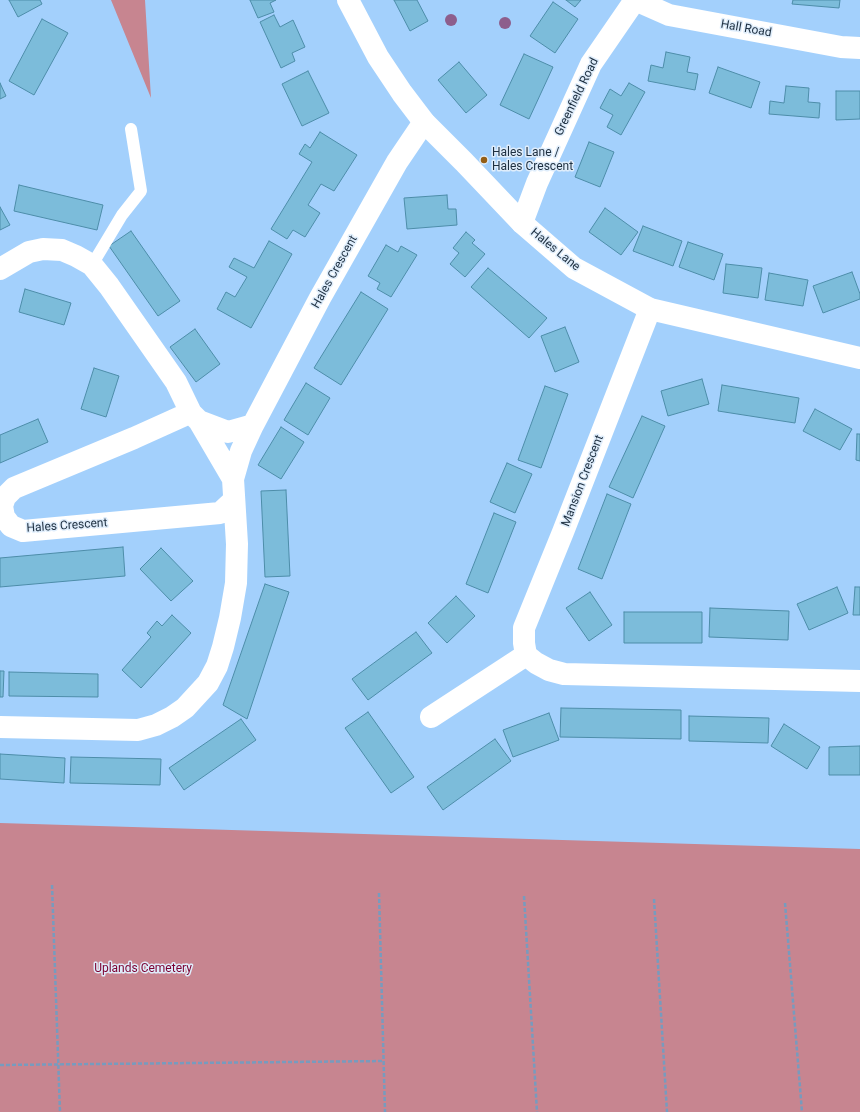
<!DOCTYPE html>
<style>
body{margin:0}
canvas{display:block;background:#a3d0fc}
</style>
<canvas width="860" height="1112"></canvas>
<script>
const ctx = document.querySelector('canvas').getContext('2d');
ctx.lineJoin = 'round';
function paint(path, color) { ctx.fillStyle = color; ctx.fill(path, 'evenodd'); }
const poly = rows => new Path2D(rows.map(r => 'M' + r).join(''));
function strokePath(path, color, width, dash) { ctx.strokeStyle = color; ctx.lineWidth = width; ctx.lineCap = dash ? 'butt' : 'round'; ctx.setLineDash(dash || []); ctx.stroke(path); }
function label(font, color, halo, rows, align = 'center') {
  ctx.font = font + ' Roboto,sans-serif'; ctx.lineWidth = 3; ctx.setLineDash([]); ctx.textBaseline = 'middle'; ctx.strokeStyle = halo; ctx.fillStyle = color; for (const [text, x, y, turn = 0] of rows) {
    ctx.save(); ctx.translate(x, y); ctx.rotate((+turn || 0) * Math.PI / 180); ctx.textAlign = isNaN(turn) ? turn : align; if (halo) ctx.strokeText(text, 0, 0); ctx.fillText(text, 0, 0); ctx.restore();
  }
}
const green = poly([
 [111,0,145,0,151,98],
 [0,823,860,849,860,1112,0,1112]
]);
const building = poly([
 [9,0,40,0,42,4,18,17,9,0],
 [250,0,276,0,270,3,274,12,258,18,250,0],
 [394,0,417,0,428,21,410,31,394,0],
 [566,0,581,0,575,7,566,0],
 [793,0,840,0,839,8,792,4,793,0],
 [553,2,578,19,555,53,530,36,553,2],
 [274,15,280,27,293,20,305,47,292,53,295,61,281,68,260,22,274,15],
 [42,19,68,33,34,95,9,81,42,19],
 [666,52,690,57,687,72,698,74,695,90,648,81,651,65,663,68,666,52],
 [524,54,553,67,529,119,500,105,524,54],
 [459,62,487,95,466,113,438,80,459,62],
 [718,67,760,82,751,108,709,93,718,67],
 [308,71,329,113,302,126,282,84,308,71],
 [0,83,6,96,0,99,0,83],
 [629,83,645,92,621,135,607,127,613,115,600,108,610,89,621,96,629,83],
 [786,86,809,88,808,102,820,103,819,118,769,114,770,101,784,103,786,86],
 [836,91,860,91,860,119,836,120,836,91],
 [320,132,357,155,334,191,321,184,308,205,320,213,305,237,293,230,287,239,271,229,312,162,299,154,305,144,310,148,320,132],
 [589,142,614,152,600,187,575,177,589,142],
 [19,185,103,205,97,230,14,211,19,185],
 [447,195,448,209,456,209,457,225,407,229,404,198,447,195],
 [0,207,10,225,0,230,0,207],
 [605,208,638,232,621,255,589,232,605,208],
 [643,226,682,241,673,266,633,251,643,226],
 [131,231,180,301,158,316,109,246,131,231],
 [466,232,475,240,472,243,485,254,465,277,450,264,459,253,453,248,466,232],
 [269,241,292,254,251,328,217,309,226,292,235,297,247,277,229,267,234,258,254,268,269,241],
 [688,242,723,254,714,280,679,267,688,242],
 [386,245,398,252,401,246,417,255,391,297,377,289,380,283,368,276,386,245],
 [726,264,762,268,758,298,723,293,726,264],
 [488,268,547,318,529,338,471,287,488,268],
 [852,272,860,294,860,299,823,313,813,286,852,272],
 [769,273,808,280,803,306,765,300,769,273],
 [25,289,71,303,64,325,19,312,25,289],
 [361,292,388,309,341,385,314,368,361,292],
 [565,327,579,362,555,372,541,336,565,327],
 [195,329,220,364,196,382,170,347,195,329],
 [94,368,119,376,106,417,81,409,94,368],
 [702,379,709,404,668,416,661,391,702,379],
 [306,383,330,398,308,435,284,420,306,383],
 [722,385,799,398,795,423,718,411,722,385],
 [545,386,568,394,541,468,518,460,545,386],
 [815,409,852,429,840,450,803,431,815,409],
 [642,416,665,426,633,498,609,487,642,416],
 [38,419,48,442,0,463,0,435,38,419],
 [281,427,304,442,281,479,258,465,281,427],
 [857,434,860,434,860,461,856,460,857,434],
 [507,463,532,474,515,513,490,502,507,463],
 [286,490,290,576,265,577,261,491,286,490],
 [607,494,631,504,602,579,578,569,607,494],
 [494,513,516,522,488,593,466,584,494,513],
 [123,547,125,576,0,587,0,558,123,547],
 [161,548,193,581,171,601,140,569,161,548],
 [265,584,289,592,247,719,223,705,265,584],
 [837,587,848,613,809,630,797,604,837,587],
 [855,587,860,587,860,615,853,615,855,587],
 [590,592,612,625,589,641,566,608,590,592],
 [456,596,475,616,447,643,428,623,456,596],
 [710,608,789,611,788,640,709,637,710,608],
 [624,612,702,612,702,643,624,643,624,612],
 [172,615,191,633,141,688,122,670,151,637,147,633,157,621,162,626,172,615],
 [416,632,432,653,368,700,352,679,416,632],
 [0,671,4,671,3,697,0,697,0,671],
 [9,672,98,674,98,697,9,696,9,672],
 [561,708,681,710,681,739,560,737,561,708],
 [368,712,414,777,391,793,345,728,368,712],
 [549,713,559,740,513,757,503,730,549,713],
 [689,716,769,718,768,743,689,741,689,716],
 [241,719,256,740,184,790,169,768,241,719],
 [784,724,820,747,807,769,771,746,784,724],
 [495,739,511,761,443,810,427,787,495,739],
 [860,746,860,775,829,775,829,747,860,746],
 [0,754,65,758,64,783,0,779,0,754],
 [71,757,161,759,160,785,70,783,71,757]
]);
const path = poly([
 [52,885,60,1112],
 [379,893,385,1112],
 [524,896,537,1112],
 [654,899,667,1112],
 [785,903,802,1112],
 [0,1065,384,1061]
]);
const lane = poly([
 [92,265,122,215,141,191,131,129]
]);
const street = poly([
 [522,223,537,183,591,64,635,0,669,15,841,47,860,48],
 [0,269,29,252,43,249,62,250,76,256,92,265,109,286,176,382,191,413,199,421,228,432,253,425],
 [650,309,563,532,524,628,524,643,526,655,536,663,549,670,564,674,860,681],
 [191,413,185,415,134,438,14,488,5,497,2,506,4,517,11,526,23,531,220,513,234,500],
 [199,421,233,479],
 [431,717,526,655],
 [0,727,138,730,156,725,172,717,185,708,208,683,217,666,223,647,230,618,236,583,237,544,233,479,241,451,253,425,320,298,397,162,424,122]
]);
const secondary = poly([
 [348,0,378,57,402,93,424,122,464,162,522,223,574,268,650,309,860,358]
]);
const trees = [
 [451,20],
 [505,23]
];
const markers = [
 [484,160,4,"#945e15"]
];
const streetNames = [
 ["Hall Road",746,29,10],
 ["Greenfield Road",577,97,-64],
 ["Hales Lane",555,250,39],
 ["Hales Crescent",335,272,-61],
 ["Mansion Crescent",583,481,-69],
 ["Hales Crescent",67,526,-4]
];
const poiNames = [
 ["Hales Lane /",492,153],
 ["Hales Crescent",492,167]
];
const parkNames = [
 ["Uplands Cemetery",143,969]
];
paint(green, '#c78590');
paint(building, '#7cbcda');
strokePath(building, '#4d8da9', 1);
strokePath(path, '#779bbe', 2.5, [4, 2]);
strokePath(lane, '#fff', 12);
strokePath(street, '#fff', 22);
strokePath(secondary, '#fff', 22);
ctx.fillStyle = '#8d5e8c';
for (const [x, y] of trees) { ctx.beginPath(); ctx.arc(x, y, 6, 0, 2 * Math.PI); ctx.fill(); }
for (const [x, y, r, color] of markers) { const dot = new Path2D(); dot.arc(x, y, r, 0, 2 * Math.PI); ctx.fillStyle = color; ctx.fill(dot); strokePath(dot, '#dfedfb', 1.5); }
label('12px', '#1d2f40', '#dfedfb', streetNames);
label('12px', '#1d2f40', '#dfedfb', poiNames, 'left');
label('12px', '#7b0031', '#dfedfb', parkNames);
</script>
